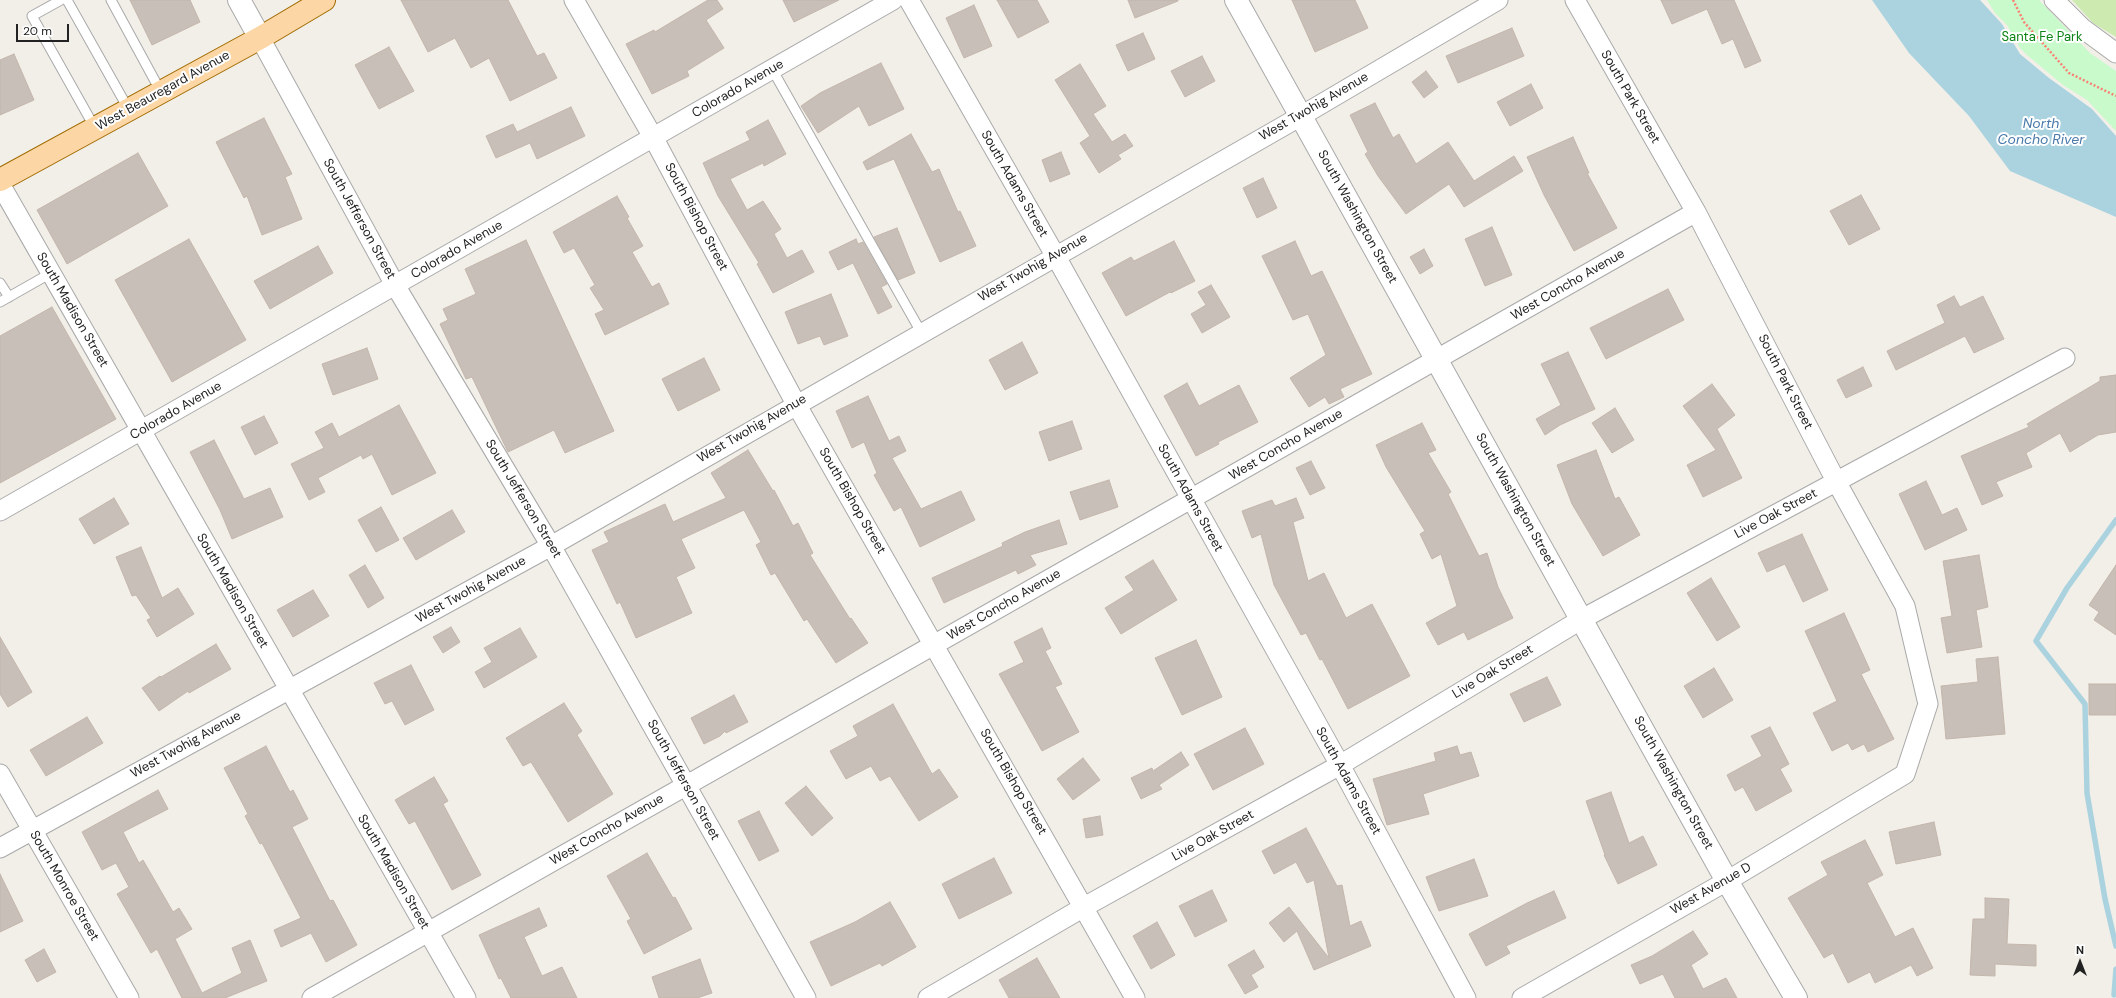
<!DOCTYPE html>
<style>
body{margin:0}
#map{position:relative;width:2116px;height:998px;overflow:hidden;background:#f2efe9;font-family:"DM Sans",sans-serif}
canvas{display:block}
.north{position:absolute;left:2060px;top:942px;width:40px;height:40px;-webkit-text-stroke:3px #fff;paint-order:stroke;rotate:0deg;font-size:11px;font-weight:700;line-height:16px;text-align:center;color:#222}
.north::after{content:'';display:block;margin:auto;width:14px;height:18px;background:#222;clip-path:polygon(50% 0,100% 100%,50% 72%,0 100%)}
.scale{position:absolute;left:16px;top:24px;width:53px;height:18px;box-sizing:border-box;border:2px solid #222;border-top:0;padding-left:5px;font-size:12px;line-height:14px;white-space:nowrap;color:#222;-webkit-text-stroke:3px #fff;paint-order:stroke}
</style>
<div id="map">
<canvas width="2116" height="998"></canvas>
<div class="north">N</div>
<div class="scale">20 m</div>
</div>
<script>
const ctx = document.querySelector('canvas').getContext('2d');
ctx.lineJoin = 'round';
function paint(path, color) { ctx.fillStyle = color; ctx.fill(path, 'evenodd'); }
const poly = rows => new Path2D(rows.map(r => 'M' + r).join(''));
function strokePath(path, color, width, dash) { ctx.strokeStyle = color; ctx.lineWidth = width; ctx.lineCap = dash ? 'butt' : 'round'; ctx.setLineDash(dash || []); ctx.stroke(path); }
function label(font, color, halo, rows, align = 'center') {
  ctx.font = font + ' "DM Sans",sans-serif'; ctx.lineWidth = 4; ctx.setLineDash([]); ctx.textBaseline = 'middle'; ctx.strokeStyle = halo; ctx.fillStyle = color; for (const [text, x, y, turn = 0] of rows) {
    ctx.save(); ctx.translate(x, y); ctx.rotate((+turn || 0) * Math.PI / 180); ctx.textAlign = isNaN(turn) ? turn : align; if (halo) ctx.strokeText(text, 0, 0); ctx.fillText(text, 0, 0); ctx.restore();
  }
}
const grass = poly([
 [2072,0,2116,0,2116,37,2093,23]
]);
const park = poly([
 [1987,0,2039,0,2090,53,2116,71,2116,131,2087,100,2063,85,2027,55,2020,48,2007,25,1995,13]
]);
const water = poly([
 [1872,0,1980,0,2002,24,2020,54,2049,78,2092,109,2116,136,2116,217,2010,171,1969,116,1909,53]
]);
const stream = poly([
 [2116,520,2067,588,2036,641,2085,704,2087,793,2105,899,2116,946],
 [2114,995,2116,969]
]);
const building = poly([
 [130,0,190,0,200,22,152,45,130,0],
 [401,0,508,0,537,56,544,53,557,78,510,101,489,58,471,68,455,38,428,52,401,0],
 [708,0,717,0,723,9,706,20,724,48,687,71,689,76,652,94,626,44,654,30,655,32,708,0],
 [783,0,839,0,794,22,783,0],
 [997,0,1037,0,1049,22,1018,38,997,0],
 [1128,0,1178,0,1178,1,1135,18,1128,0],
 [1292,0,1355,0,1368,28,1315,52,1292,0],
 [1661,0,1734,0,1761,61,1745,68,1733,39,1722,44,1707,9,1672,24,1661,0],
 [974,5,992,46,964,58,946,18,974,5],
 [1512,28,1524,56,1458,83,1446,56,1512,28],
 [1143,33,1155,59,1128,71,1116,45,1143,33],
 [389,47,414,91,379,109,355,65,389,47],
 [14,54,34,100,0,115,0,60,14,54],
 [1202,56,1215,81,1185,97,1171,71,1202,56],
 [881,63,904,109,869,126,859,106,818,133,801,106,820,93,881,63],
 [1080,64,1106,106,1093,114,1112,142,1125,134,1133,146,1118,155,1121,159,1099,173,1080,143,1090,136,1055,80,1080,64],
 [1426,71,1438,87,1424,98,1412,82,1426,71],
 [1531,84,1543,108,1510,126,1497,102,1531,84],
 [1375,103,1393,138,1399,134,1416,164,1448,142,1474,181,1514,156,1523,171,1464,207,1449,184,1406,214,1378,176,1365,154,1368,152,1350,115,1375,103],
 [571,107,585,136,537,159,530,143,496,158,486,136,513,124,517,132,571,107],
 [264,118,292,174,285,177,302,219,262,235,247,196,244,198,216,142,264,118],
 [768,120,786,154,764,166,763,163,730,179,747,210,763,201,781,229,774,234,787,258,802,250,814,272,773,293,757,264,759,263,718,196,703,163,750,140,746,132,768,120],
 [911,134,932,172,939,169,958,212,960,211,976,246,940,262,894,159,867,170,863,162,911,134],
 [1573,137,1589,173,1587,173,1617,228,1574,251,1544,195,1527,157,1573,137],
 [1061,152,1070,174,1050,182,1042,160,1061,152],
 [138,153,168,206,67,264,37,210,138,153],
 [1263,178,1277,208,1257,218,1243,188,1263,178],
 [1861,195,1880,229,1849,245,1830,211,1861,195],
 [617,196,629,217,627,218,643,246,632,252,652,287,659,283,669,304,605,335,595,314,604,310,590,288,595,285,574,248,564,253,553,232,617,196],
 [1492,227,1512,275,1485,286,1465,239,1492,227],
 [897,228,915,273,898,280,874,237,897,228],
 [189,239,246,340,172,382,115,280,189,239],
 [856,239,858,244,863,242,887,284,881,287,892,307,878,314,853,263,838,270,829,252,856,239],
 [526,240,614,431,565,453,554,430,508,452,472,377,466,379,440,324,448,320,443,309,476,294,465,269,526,240],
 [1174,241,1195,281,1171,293,1170,292,1126,316,1102,273,1131,257,1134,261,1174,241],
 [1295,241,1311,276,1322,271,1372,374,1340,389,1344,397,1329,404,1325,397,1309,407,1290,378,1326,355,1308,314,1293,320,1262,256,1295,241],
 [318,246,333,273,270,309,254,281,318,246],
 [1424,249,1433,266,1420,274,1410,257,1424,249],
 [1211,285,1230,317,1202,333,1191,314,1206,305,1198,292,1211,285],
 [1668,289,1684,320,1606,359,1590,328,1668,289],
 [831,294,848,336,824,345,820,336,798,344,785,312,831,294],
 [1954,296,1960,307,1983,296,2004,339,1974,353,1965,336,1896,370,1887,351,1945,323,1937,305,1954,296],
 [52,307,116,419,0,483,0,336,52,307],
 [1022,342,1038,373,1005,390,989,360,1022,342],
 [367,348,378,379,333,395,322,364,367,348],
 [1568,352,1595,409,1560,425,1545,435,1536,419,1561,405,1541,364,1568,352],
 [704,358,720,390,678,411,662,379,704,358],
 [1863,367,1872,386,1846,398,1837,380,1863,367],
 [2116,375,2116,432,2098,435,2070,452,2060,433,2026,453,2032,467,1996,482,2003,496,1982,505,1961,456,2029,427,2027,424,2100,381,2100,377,2116,375],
 [1187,383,1199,406,1239,385,1258,422,1218,442,1219,444,1196,456,1164,396,1187,383],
 [1712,384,1735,415,1717,429,1742,478,1703,497,1687,465,1716,450,1683,406,1712,384],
 [868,396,889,441,899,436,906,451,892,458,921,509,961,491,975,520,920,547,901,507,894,511,874,475,877,473,864,442,852,448,836,411,868,396],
 [399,405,436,473,392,495,372,454,363,459,361,455,318,478,325,492,309,500,291,464,324,448,315,432,332,423,339,437,399,405],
 [1615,408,1634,440,1612,453,1592,423,1615,408],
 [264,416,278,443,255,455,241,427,264,416],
 [1072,421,1082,449,1049,461,1039,432,1072,421],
 [1422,423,1436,450,1428,453,1451,492,1448,494,1479,556,1487,553,1498,587,1513,618,1468,640,1464,632,1438,645,1426,623,1457,606,1441,554,1432,559,1420,534,1425,531,1386,467,1376,445,1422,423],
 [214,440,244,499,270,488,283,517,232,539,220,510,190,452,214,440],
 [748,450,773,491,774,490,793,526,798,523,813,553,810,555,850,619,851,618,868,643,836,663,807,619,804,621,775,573,771,575,756,545,761,542,744,510,681,539,695,568,676,577,692,613,636,638,620,602,617,604,592,550,609,542,604,532,665,504,673,522,726,498,711,473,748,450],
 [1596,450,1615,499,1619,497,1640,535,1603,556,1572,504,1557,465,1596,450],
 [1311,461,1325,488,1310,495,1296,468,1311,461],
 [1109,480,1118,507,1080,520,1070,492,1109,480],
 [1926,481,1942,515,1957,508,1967,530,1925,550,1899,494,1926,481],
 [114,498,129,524,94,544,79,519,114,498],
 [1296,498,1304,518,1293,522,1308,581,1324,573,1346,618,1372,604,1410,676,1348,709,1322,659,1320,660,1306,633,1301,635,1274,585,1261,534,1252,538,1242,511,1272,500,1275,506,1296,498],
 [381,507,399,540,376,552,358,520,381,507],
 [452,510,465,532,416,560,403,538,452,510],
 [1059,520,1067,544,1030,555,1036,565,1018,574,1016,570,944,603,932,578,1003,546,1002,543,1025,532,1059,520],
 [1802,534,1828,590,1803,602,1785,564,1767,572,1758,553,1802,534],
 [141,547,162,598,178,588,194,614,157,637,147,620,151,618,136,595,132,596,116,557,141,547],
 [1979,555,1988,607,1976,610,1982,647,1947,653,1941,618,1952,616,1943,561,1979,555],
 [1153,560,1177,600,1121,634,1105,608,1134,590,1125,577,1153,560],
 [365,565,384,598,368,608,349,575,365,565],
 [2116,565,2116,635,2094,620,2099,612,2089,605,2116,565],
 [1711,578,1740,627,1717,641,1687,593,1711,578],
 [313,590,329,616,293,637,277,610,313,590],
 [1844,613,1870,670,1861,674,1894,739,1868,752,1864,744,1852,750,1848,743,1832,751,1813,713,1837,701,1805,631,1844,613],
 [451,627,460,642,443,653,433,637,451,627],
 [520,628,537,657,484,688,475,672,492,662,484,648,520,628],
 [1042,628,1051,648,1045,651,1062,684,1055,687,1079,732,1042,751,999,674,1024,662,1014,642,1042,628],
 [0,637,32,692,8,707,0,694,0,637],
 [1196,640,1222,697,1182,715,1155,658,1196,640],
 [216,644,231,669,189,693,188,691,159,711,142,688,160,676,161,677,216,644],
 [1998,657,2005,734,1946,739,1941,686,1978,682,1976,659,1998,657],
 [411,665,434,710,405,725,392,701,385,704,374,683,411,665],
 [1714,668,1733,700,1703,718,1684,686,1714,668],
 [1547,677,1561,705,1524,722,1510,694,1547,677],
 [2089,684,2116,684,2116,715,2089,715,2089,684],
 [734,695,748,722,726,733,725,731,720,736,704,744,691,718,734,695],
 [564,703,582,731,577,735,613,794,568,822,531,762,523,766,506,738,564,703],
 [893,704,932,774,939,769,958,797,919,821,890,776,880,781,871,766,846,779,830,751,858,736,853,726,893,704],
 [87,717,103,743,46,776,30,750,87,717],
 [1770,727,1789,764,1780,769,1792,791,1756,811,1743,787,1735,791,1727,775,1762,756,1751,736,1770,727],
 [1245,728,1264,764,1213,790,1194,754,1245,728],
 [266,746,290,792,293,790,308,819,292,827,330,901,333,900,357,945,326,962,311,933,281,947,274,930,301,918,262,843,260,844,245,816,248,814,224,768,266,746],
 [1457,746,1460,755,1471,752,1479,776,1423,794,1429,814,1387,825,1373,779,1436,761,1434,753,1457,746],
 [1181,752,1189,765,1159,785,1162,789,1141,799,1131,778,1152,768,1153,771,1181,752],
 [1083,758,1100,780,1073,800,1057,779,1083,758],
 [434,777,448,801,443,804,481,875,452,890,415,821,409,824,395,800,434,777],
 [806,786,833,818,812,836,785,803,806,786],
 [158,790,168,809,123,832,139,863,143,860,173,912,179,908,192,929,175,939,202,993,242,973,232,948,250,940,267,981,225,998,182,998,157,949,151,953,117,894,129,887,116,863,102,870,82,832,158,790],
 [1611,792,1629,843,1643,836,1657,865,1618,884,1604,855,1605,855,1586,801,1611,792],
 [759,811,779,851,759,861,738,821,759,811],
 [1100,816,1103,835,1086,838,1083,819,1100,816],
 [1934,822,1941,855,1896,864,1889,832,1934,822],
 [1306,828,1337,886,1342,885,1350,926,1361,921,1371,946,1314,970,1297,931,1284,942,1269,923,1289,907,1329,958,1314,880,1307,883,1296,862,1274,874,1262,851,1306,828],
 [1865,840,1883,875,1867,883,1895,937,1913,928,1933,968,1917,976,1911,965,1875,983,1870,972,1848,983,1833,953,1824,958,1788,898,1828,875,1821,862,1865,840],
 [647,853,673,898,675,897,692,929,644,954,627,921,631,919,607,876,647,853],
 [994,858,1012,893,959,919,942,884,994,858],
 [1474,859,1488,896,1439,911,1426,877,1474,859],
 [0,874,23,921,0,932,0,874],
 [1212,890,1227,921,1195,937,1179,906,1212,890],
 [1554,891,1566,918,1506,946,1510,953,1486,966,1469,934,1527,903,1554,891],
 [1985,898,2009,899,2007,944,2036,945,2036,966,1995,964,1995,976,1970,975,1973,919,1985,919,1985,898],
 [890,902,916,947,882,966,880,963,831,986,810,942,855,922,890,902],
 [539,908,547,926,524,937,542,976,562,967,577,998,511,998,501,978,499,979,479,935,539,908],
 [1157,922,1175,955,1151,969,1133,936,1157,922],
 [1693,931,1708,954,1691,965,1703,989,1726,978,1737,998,1675,998,1663,974,1640,984,1631,965,1652,956,1693,931],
 [44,949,56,972,37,982,25,960,44,949],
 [1254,950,1264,967,1251,975,1258,987,1245,994,1228,965,1254,950],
 [1037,958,1060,998,1009,998,999,980,1037,958],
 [700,959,712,993,697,998,659,998,652,977,700,959]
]);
const path = poly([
 [2013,0,2024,22,2069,73,2116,96]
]);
const service = poly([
 [61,0,32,16,95,128],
 [67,0,129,110],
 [111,0,161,92],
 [772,69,921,332],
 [0,283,9,297],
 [0,302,51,273]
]);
const minor = poly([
 [574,0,653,137,796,404,1135,998],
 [909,0,1055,255,1340,765,1466,998],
 [2054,0,2082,28,2116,53],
 [260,38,395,285,551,546,806,998],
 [0,184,466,998],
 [0,511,893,0],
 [0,774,129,998],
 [0,848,551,546,1301,116,1498,0],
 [312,998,1696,212],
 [928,998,1084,907,1340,765,1582,619,2065,358],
 [1522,998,1727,881,1905,774,1928,704,1905,606,1836,481,1696,212,1575,0]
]);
const tertiary = poly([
 [239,0,260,38],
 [1236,0,1727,881,1796,998]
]);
const primary = poly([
 [0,180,260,38,324,0]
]);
const parkNames = [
 ["Santa Fe Park",2042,38]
];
const streetNames = [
 ["Colorado Avenue",738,89,-30],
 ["West Beauregard Avenue",163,91,-29],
 ["South Park Street",1630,97,60],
 ["West Twohig Avenue",1314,107,-30],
 ["South Adams Street",1014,184,60],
 ["South Bishop Street",696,217,62],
 ["South Washington Street",1357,217,61],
 ["South Jefferson Street",359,219,61],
 ["Colorado Avenue",457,250,-30],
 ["West Twohig Avenue",1033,268,-30],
 ["West Concho Avenue",1568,285,-30],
 ["South Madison Street",72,310,60],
 ["South Park Street",1785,382,63],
 ["Colorado Avenue",176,411,-30],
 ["West Twohig Avenue",752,429,-30],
 ["West Concho Avenue",1286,445,-30],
 ["South Adams Street",1190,498,61],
 ["South Jefferson Street",523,499,59],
 ["South Washington Street",1515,500,61],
 ["South Bishop Street",852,501,60],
 ["Live Oak Street",1776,514,-28],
 ["West Twohig Avenue",471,590,-29],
 ["South Madison Street",232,591,60],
 ["West Concho Avenue",1004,605,-30],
 ["Live Oak Street",1493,672,-31],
 ["West Twohig Avenue",186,745,-29],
 ["South Jefferson Street",683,780,61],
 ["South Adams Street",1348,781,61],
 ["South Bishop Street",1013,782,60],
 ["South Washington Street",1673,783,61],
 ["West Concho Avenue",607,830,-30],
 ["Live Oak Street",1213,836,-29],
 ["South Madison Street",393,872,60],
 ["South Monroe Street",64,886,60],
 ["West Avenue D",1711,889,-30]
];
const waterNames = [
 ["North",2041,124],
 ["Concho River",2041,140]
];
paint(grass, '#cdebb0');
paint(park, '#c8facc');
paint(water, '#aad3df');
strokePath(stream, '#aad3df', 5.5);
paint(building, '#c7bfb8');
strokePath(building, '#c4b6ab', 1);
strokePath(service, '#a9a9a9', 11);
strokePath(minor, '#a9a9a9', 21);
strokePath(tertiary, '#a9a9a9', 24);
strokePath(primary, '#a06b00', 24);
strokePath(path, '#fa8072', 2.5, [2, 2]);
strokePath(service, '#fff', 9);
strokePath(minor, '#fff', 19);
strokePath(tertiary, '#fff', 22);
strokePath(primary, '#fcd6a4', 22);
label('13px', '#0c8416', '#fff', parkNames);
label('13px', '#222', '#fff', streetNames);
label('italic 14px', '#4a7aab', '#fff', waterNames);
</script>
